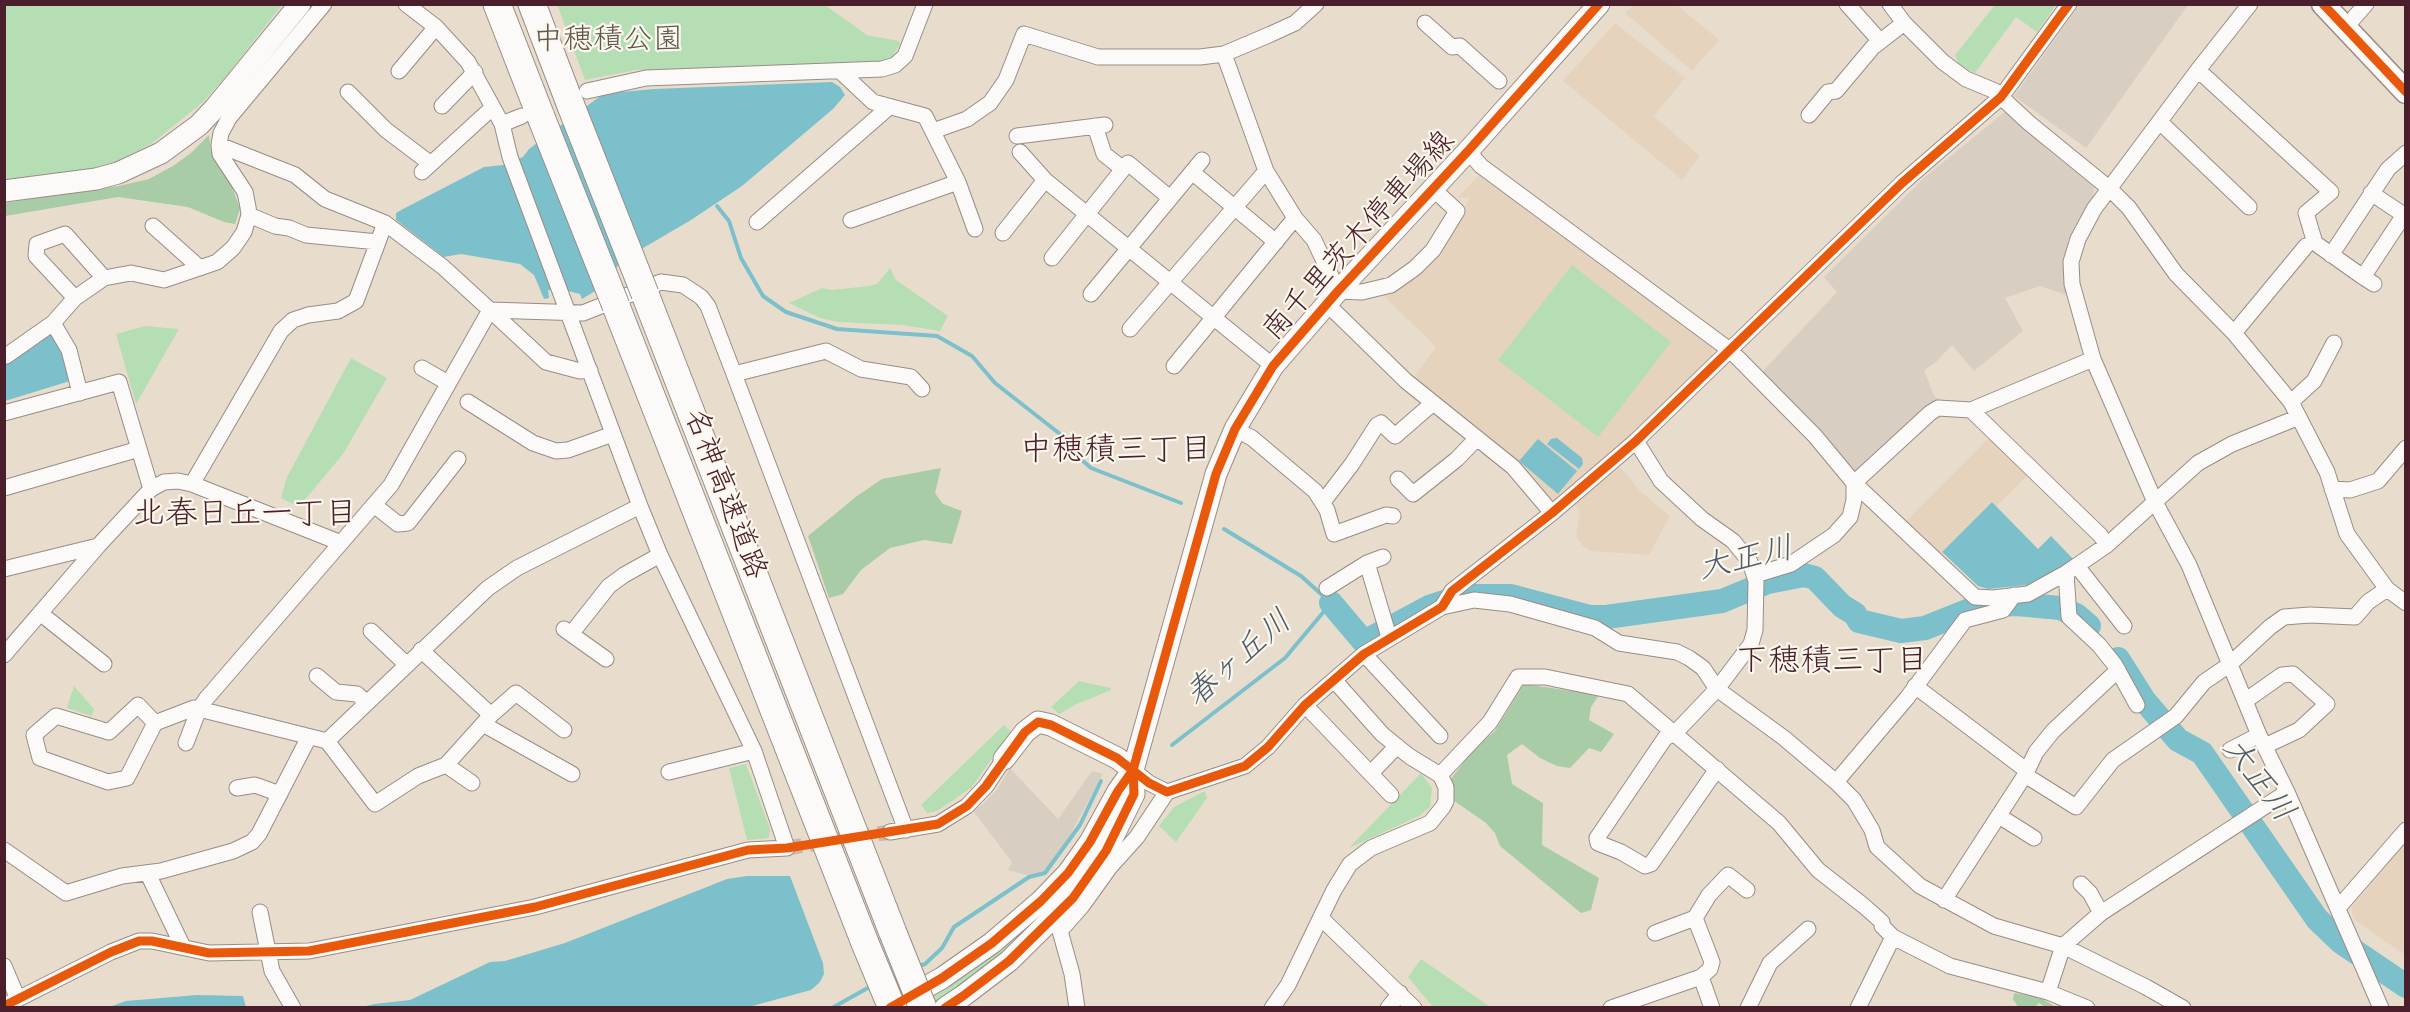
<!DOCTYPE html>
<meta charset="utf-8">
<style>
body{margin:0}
#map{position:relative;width:2410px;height:1012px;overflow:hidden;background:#e8ddcd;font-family:Caveat,sans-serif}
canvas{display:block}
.frame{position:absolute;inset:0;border:6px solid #4a1f2b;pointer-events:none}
</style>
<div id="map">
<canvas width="2410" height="1012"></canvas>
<div class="frame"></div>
</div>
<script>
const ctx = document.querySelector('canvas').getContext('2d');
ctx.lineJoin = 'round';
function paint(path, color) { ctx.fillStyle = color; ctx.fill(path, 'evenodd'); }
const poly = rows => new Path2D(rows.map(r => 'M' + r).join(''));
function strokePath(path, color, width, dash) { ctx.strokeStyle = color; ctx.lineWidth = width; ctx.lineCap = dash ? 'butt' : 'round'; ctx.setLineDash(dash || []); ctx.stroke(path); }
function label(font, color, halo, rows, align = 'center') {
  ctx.font = font + ' Caveat,"Klee One",sans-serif'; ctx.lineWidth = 4.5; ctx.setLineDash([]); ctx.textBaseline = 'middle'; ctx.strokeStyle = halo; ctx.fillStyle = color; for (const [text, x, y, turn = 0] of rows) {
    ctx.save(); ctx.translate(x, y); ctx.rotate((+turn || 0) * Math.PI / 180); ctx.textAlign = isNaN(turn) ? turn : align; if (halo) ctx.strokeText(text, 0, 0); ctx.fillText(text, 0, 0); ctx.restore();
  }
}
const built = poly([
 [1633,5,1677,5,1719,40,1692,71,1625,13],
 [1615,23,1685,78,1654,116,1700,156,1682,180,1563,81],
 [1479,175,1713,348,1712,360,1557,504,1548,503,1413,378,1436,347,1381,293,1450,233,1470,197,1457,198],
 [1990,437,2028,475,1997,506,1992,501,1938,555,1905,522],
 [1618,464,1641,492,1670,516,1649,555,1591,551,1582,545,1576,536,1580,511,1574,505],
 [2405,844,2405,955,2356,921,2352,914,2352,907]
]);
const industrial = poly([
 [2080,4,2188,5,2086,148,2014,96],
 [2006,111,2049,151,2094,187,2093,198,2074,227,2068,242,2064,267,2066,295,2040,286,2005,298,2023,331,1974,371,1952,345,1936,362,1924,370,1934,395,1940,401,1933,403,1854,472,1762,372,1837,292,1824,277,1925,177],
 [1010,768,1058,819,1092,771,1103,774,1069,837,1045,871,1030,876,1008,870,1012,862,973,811,983,804,998,788]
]);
const green = poly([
 [557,4,825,5,867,35,899,41,900,44,890,60,885,62,636,70,585,80],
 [5,5,282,5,227,75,202,103,151,144,99,170,5,185],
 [1995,5,2056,5,2037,32,2016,17,1975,73,1959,65,1955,55],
 [1572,265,1671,342,1598,437,1498,360],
 [890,268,896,280,948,316,940,331,902,325,838,322,820,318,789,303,822,288,832,290,869,286,877,284],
 [145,326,179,329,136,404,116,334],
 [351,358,387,378,343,454,299,507,281,498,287,477],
 [1079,681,1111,688,1111,690,1077,704,1059,714,1051,707],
 [74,686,94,709,92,716,67,708],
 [1004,725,1011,732,971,788,937,811,927,813,921,805],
 [746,764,770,829,769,838,747,840,729,768],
 [1421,773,1432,788,1430,807,1419,816,1349,848],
 [1205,791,1207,798,1176,842,1159,826,1174,807],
 [1077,880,1004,954,928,1007,907,1008],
 [1421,959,1489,1006,1488,1008,1433,1007,1408,977]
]);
const forest = poly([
 [209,135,211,151,231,184,240,209,235,224,224,222,188,207,118,197,5,216,4,203,119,186,149,179,173,166,191,153],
 [941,468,935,493,943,504,962,511,952,544,924,540,890,548,861,570,843,594,829,598,808,536,857,496,882,479],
 [1524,684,1599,695,1591,707,1589,720,1614,734,1601,752,1589,748,1570,768,1557,766,1540,758,1522,744,1507,755,1512,784,1543,803,1542,845,1599,878,1591,910,1581,913,1500,846,1495,833,1486,823,1453,800,1454,790,1450,780,1474,749,1495,731],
 [2014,993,2039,997,2054,1006,2075,1007,2045,1007,2039,1003,2035,1007,2018,1007,2013,999]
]);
const water = poly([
 [832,82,840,87,845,95,833,109,742,186,691,220,621,261,605,285,582,299,580,294,568,291,548,290,549,298,544,299,534,275,520,264,461,254,444,257,396,220,396,213,403,209,484,167,503,165,523,157,529,149,599,97,611,93,654,89],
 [49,334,52,334,62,352,70,381,5,401,5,365],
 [1557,438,1582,458,1583,464,1579,469,1547,444,1551,439],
 [1538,439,1577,471,1558,494,1519,461],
 [1992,502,2038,549,2051,536,2075,561,2032,588,2027,585,1988,589,1978,586,1942,552],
 [747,876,790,876,823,963,824,974,820,982,811,990,745,1008,362,1007,374,1004,410,1000,490,962,505,961,565,943,727,879],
 [197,995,243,996,246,1007,109,1007,126,1001]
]);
const stream = poly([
 [717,206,729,221,741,258,763,296,786,312,837,329,937,336,972,356,995,383,1060,434,1075,454,1091,468,1181,503],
 [1172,745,1285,658,1331,603,1301,576,1224,529],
 [916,967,925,964,942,948,954,927,1029,877,1045,873,1080,825,1101,781],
 [832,1008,873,985]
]);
const river = poly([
 [1331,603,1364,642,1429,607,1463,596,1511,596,1590,617,1606,617,1722,601,1768,582,1804,575,1815,578,1842,606,1855,614,1859,621,1901,631,1925,628,1980,606,2017,604,2060,608,2076,615,2089,626],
 [2118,659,2144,700,2178,740,2202,753,2317,919,2341,942,2406,986]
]);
const streetTunnel = poly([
 [787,848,890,832]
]);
const street = poly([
 [1847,4,1880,41],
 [1890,4,1904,23,1943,62,1966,79,1995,91,2001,97,2029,123,2110,189,2129,208,2176,274,2234,333,2291,402,2327,472,2347,534,2387,589,2406,603],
 [2250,4,2198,70,2094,209,2078,239,2071,262,2072,284,2093,359,2155,502,2189,565,2259,735,2287,792,2381,1008],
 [1425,23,1452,47,1460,46,1499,81],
 [2346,27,2366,4],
 [1224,54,1266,171,1295,218,1314,240,1338,291,1362,292,1391,285,1415,268,1433,250,1457,211,1432,188],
 [2198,70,2331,192,2306,213,2315,243,2363,277],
 [399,71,436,27],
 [841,72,873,102,925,116,958,182,975,229],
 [587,91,646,78,882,69,895,65,905,56,925,4],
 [348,92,386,130,431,164],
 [442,106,475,72],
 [1809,115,1828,92,1836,91,1873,47,1904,23],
 [2160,122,2249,207],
 [502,124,522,116],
 [933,131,967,119,990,103,1006,80,1024,34,1098,57,1200,57,1224,54,1271,34,1295,23,1316,4],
 [1017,136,1105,125],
 [219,145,295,175,325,199,385,223,443,267,490,310,583,313,661,282,683,285,701,297,708,306,734,374,906,830],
 [1468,151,1481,166,1731,351,1815,436,1854,483,1975,597,1993,598,2028,594,2066,573,2107,545,2198,463,2232,444,2299,417],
 [1020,152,1045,180],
 [1123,169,1128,163,1170,198],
 [422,172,492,108],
 [1192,172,1276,242],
 [2371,193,2404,215,2363,277,2374,284],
 [249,215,275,226,289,228,306,235,378,242],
 [851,220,958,182],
 [757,222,888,108],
 [153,226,200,268],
 [1003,233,1045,180,1273,366],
 [2331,255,2388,169,2406,153],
 [1052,258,1123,169,1104,154,1095,126],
 [1091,294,1202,160],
 [75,298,36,256,37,244,65,234,104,278],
 [1327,304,1406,381,1513,467,1552,513],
 [53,323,69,350,80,393],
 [1130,329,1266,171],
 [2234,333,2306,246],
 [4,355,6,356,53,323,75,298,104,278,131,273,164,280,217,262,233,248,244,232,249,215,248,207,245,192,220,154,219,145,221,133,229,118,324,4],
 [1174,366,1295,218],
 [422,368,448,383],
 [590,370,580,371,546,362,490,310,391,485,206,699,199,709,327,741,488,588,517,568,640,506],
 [734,374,826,351,861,369,911,377,922,389],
 [468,402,533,443,556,451,568,450,613,434],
 [2291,402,2314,381,2334,343],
 [1971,410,2100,535,2107,545],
 [4,413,119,382,151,489],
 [1235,429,1252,438,1315,491,1327,510,1334,534,1386,515,1393,516],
 [1636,441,1661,481,1702,519,1733,541,1750,562,1756,581,1755,630,1751,644,1717,689,1675,733,1665,738,1597,838,1598,843,1621,852,1645,866,1651,864,1717,769],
 [1398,479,1413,494,1457,459,1477,438],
 [192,484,281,331,293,320,308,315,338,311,356,301,385,223],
 [4,488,139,449],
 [2332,489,2350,490,2378,481,2406,448],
 [1323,502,1352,464,1377,425,1381,423,1395,436,1433,403],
 [374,505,398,524,408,523,458,459],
 [1367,563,1389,637],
 [2077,566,2124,626],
 [4,569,98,546],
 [2066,573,2069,617,2099,645,2115,665,2137,705],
 [1755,575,1791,564,1834,535,1850,517,1854,500,1854,483,1930,413,1938,408,1971,410,2093,359],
 [1327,588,1367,563,1383,557],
 [1442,607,1474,600,1510,604,1595,628,1619,643,1677,652,1689,658,1703,668,1717,689,1784,738,1836,782,1854,800,1872,830,1877,847,1920,886,1994,926,2063,946,2146,987,2183,1008],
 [40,613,104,664],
 [564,629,606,659],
 [371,631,406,664],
 [571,634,609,586,624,575,660,555],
 [421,650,491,715],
 [1364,654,1440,736],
 [4,655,98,546,151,489,164,482,178,481,192,484,341,543],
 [317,676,336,692,357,694,366,702],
 [1915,686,2026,770],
 [2245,701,2282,675,2293,674,2327,704,2299,730,2265,746],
 [1305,705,1391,795],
 [155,723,138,705,109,732,56,716,34,735,40,758,108,782,127,778,155,723,194,708,199,709,186,743],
 [483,724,572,774],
 [327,741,375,804,418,776,446,765,472,783],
 [2230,750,2259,735],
 [446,765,491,715,516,693,564,730],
 [1133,770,1149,783,1167,792,1245,766,1268,747,1305,705,1364,654,1442,607,1452,591,1552,513,1636,441,1902,183,2001,97,2069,4],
 [669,772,754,751],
 [1371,773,1397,746],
 [1440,775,1490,722,1518,677,1545,677,1628,694,1779,823,1818,870,1864,906,1882,922,1882,926,1893,937,1950,966,2048,992,2087,1008],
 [2025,775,2036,752,2053,731,2118,670],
 [1836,782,1907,698,1965,620,2003,610,2014,595],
 [237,788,255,785,280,794],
 [1999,816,2034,838],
 [890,832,938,824,967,806,986,786,1004,759],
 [4,850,66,893,122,876,161,871,233,851,252,842,259,834,309,737],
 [148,874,183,947],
 [2081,884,2090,893,2101,913],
 [1944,900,2025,775,2076,807,2113,760,2176,716,2204,682,2229,665,2270,627,2284,617,2310,615,2355,617,2368,602,2387,589],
 [2338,908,2406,830],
 [260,912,272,971,293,1008],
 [1322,919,1414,1008],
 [1655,933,1695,918],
 [4,966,18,999],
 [1701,977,1710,969,1712,962,1695,918,1709,895,1728,875,1747,890],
 [2048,992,2063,946,2101,913,2287,792],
 [4,1006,111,952,139,941,152,941,209,953,309,951,535,907,748,850,787,848,754,751,660,555,640,506,510,157,502,124,468,62,436,27,406,4],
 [1077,1008,1072,974,1060,931,1082,906,1110,867,1137,837,1167,792],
 [1272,1008,1288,985,1334,890,1350,864,1371,848,1430,823,1443,807,1446,801,1446,787,1440,775,1409,756,1382,734,1334,680],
 [1388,1008,1400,993],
 [1611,1008,1701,977,1712,1008],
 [1748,1008,1770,963,1808,929],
 [1858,1008,1893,937]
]);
const secondary = poly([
 [4,191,96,179,118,173,161,153,199,125,215,108,300,4],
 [1004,759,1025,732,1038,722,1051,725,1117,758,1133,770],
 [903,1000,942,978,992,943,1041,901,1068,873,1090,842,1118,791,1133,770,1216,474,1235,429,1273,366,1338,291,1468,151,1599,4],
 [945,1008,963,996,1009,961,1073,898,1106,851,1134,794,1133,770]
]);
const primary = poly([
 [2323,4,2406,92]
]);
const highway = poly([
 [497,4,541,117],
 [532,4,571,106],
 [645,294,893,933],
 [616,306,865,943]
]);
const highwayBridge = poly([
 [571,106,645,294],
 [541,117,616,306],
 [893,933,923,1008],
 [865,943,892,1008]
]);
const cycleway = poly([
 [2323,4,2406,92],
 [4,1006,111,952,139,941,152,941,209,953,309,951,535,907,748,850,787,848,938,824,967,806,986,786,1025,732,1038,722,1051,725,1117,758,1149,783,1167,792,1245,766,1268,747,1305,705,1364,654,1442,607,1452,591,1552,513,1636,441,1902,183,2001,97,2069,4],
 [890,1008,942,978,992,943,1041,901,1068,873,1090,842,1118,791,1133,770,1216,474,1235,429,1273,366,1338,291,1468,151,1599,4],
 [945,1008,963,996,1009,961,1073,898,1106,851,1134,794,1133,770]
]);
const parkNames = [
 ["中穂積公園",608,40]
];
const streetNames = [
 ["南千里茨木停車場線",1359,236,-48],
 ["名神高速道路",725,494,69]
];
const neighbourhoodNames = [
 ["中穂積三丁目",1116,451],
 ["北春日丘一丁目",245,515],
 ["下穂積三丁目",1832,662]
];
const waterNames = [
 ["大正川",1746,559,-13],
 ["春ヶ丘川",1239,659,-41],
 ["大正川",2258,780,53]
];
paint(built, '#e5d3bd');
paint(industrial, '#d9cec2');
paint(green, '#b6deb4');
paint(forest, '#a7cca6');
paint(water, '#7cc0cc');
strokePath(stream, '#7cc0cc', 4);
strokePath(river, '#7cc0cc', 24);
strokePath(streetTunnel, '#c8b7ad', 15, [15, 8]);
strokePath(street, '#988c86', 17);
strokePath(secondary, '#988c86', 23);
strokePath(primary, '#988c86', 25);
strokePath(highway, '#988c86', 29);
strokePath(street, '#fcfaf8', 15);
strokePath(secondary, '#fcfaf8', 21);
strokePath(primary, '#fcfaf8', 22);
strokePath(highway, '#fcfaf8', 27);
strokePath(highwayBridge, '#988c86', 29, []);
strokePath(highwayBridge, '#fcfaf8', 27);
strokePath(cycleway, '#e8590c', 9);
label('30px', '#5e594e', '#fbf7ec', parkNames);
label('30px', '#4a1f2b', '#fbf7ec', streetNames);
label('32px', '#4a1f2b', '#fbf7ec', neighbourhoodNames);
label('italic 32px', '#4c5b6b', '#fbf7ec', waterNames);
</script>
